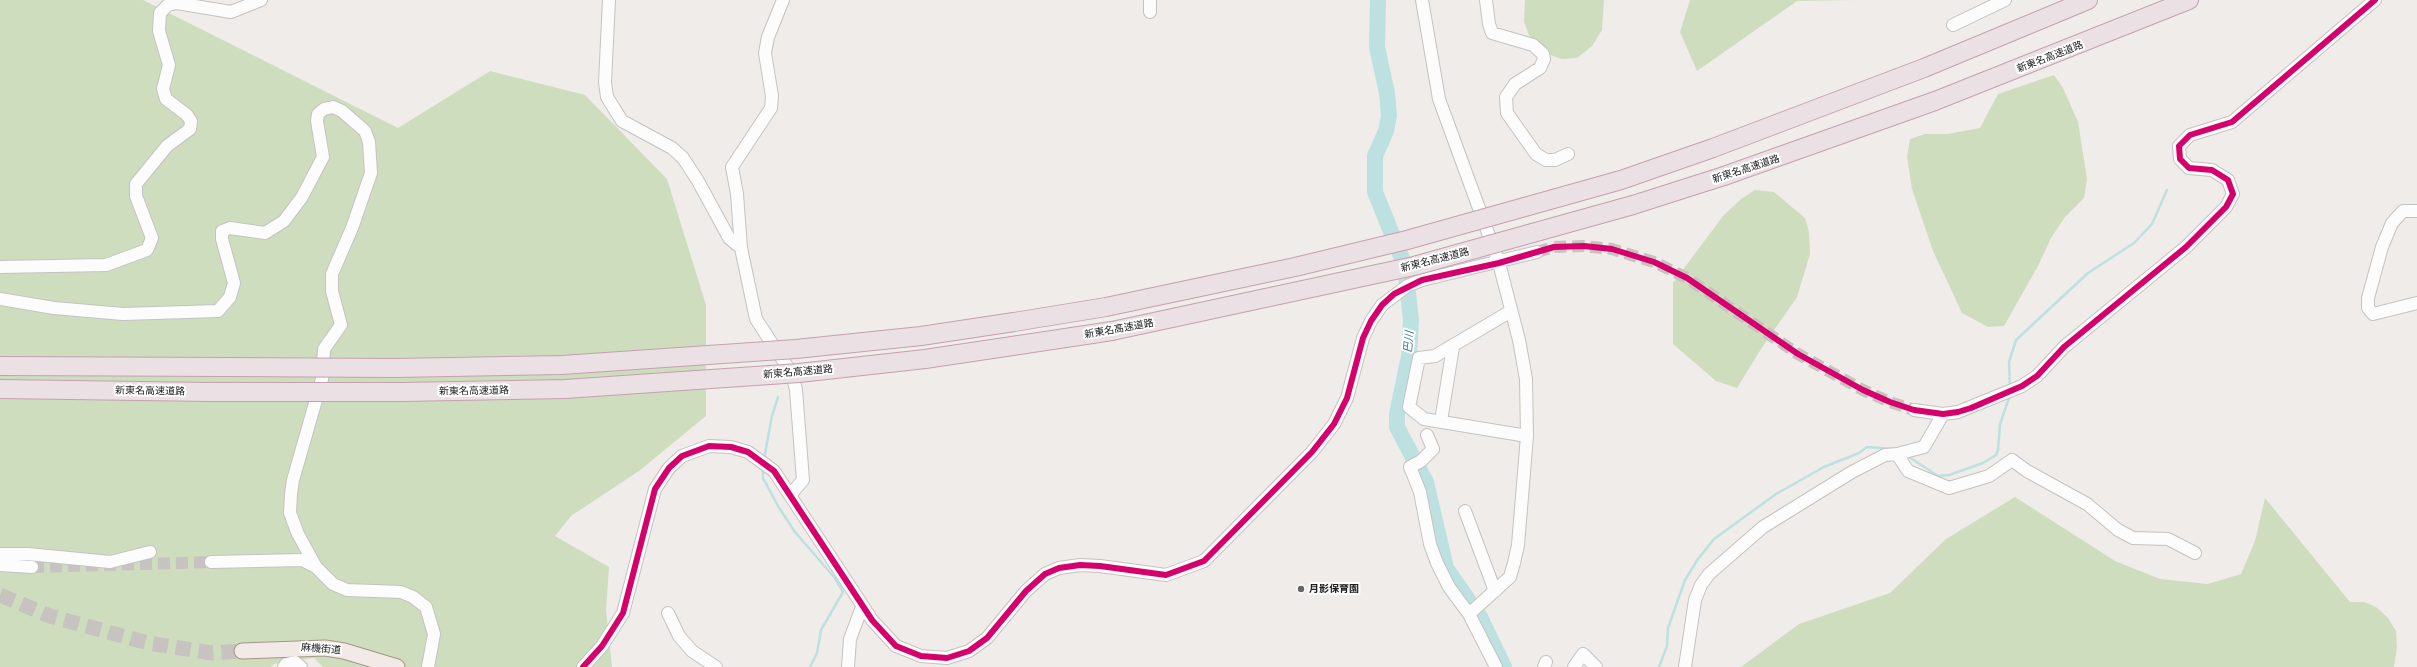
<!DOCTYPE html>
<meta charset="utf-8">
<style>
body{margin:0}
canvas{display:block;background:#efece9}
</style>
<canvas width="2417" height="667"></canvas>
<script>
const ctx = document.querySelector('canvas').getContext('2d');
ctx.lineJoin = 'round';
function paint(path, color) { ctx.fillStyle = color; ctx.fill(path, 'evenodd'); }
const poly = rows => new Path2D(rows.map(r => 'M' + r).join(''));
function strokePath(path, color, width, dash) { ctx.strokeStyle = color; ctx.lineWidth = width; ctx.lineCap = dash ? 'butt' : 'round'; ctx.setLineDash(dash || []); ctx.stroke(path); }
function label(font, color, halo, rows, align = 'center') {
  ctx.font = font + ' Raleway,"Noto Sans JP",sans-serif'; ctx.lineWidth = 4; ctx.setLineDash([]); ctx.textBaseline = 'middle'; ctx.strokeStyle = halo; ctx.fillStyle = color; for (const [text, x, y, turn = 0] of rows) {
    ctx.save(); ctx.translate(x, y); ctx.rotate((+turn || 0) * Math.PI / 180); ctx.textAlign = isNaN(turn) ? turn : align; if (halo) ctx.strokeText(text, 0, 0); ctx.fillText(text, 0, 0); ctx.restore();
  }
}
const forest = poly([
 [0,0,143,0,398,128,490,71,585,95,667,179,706,305,706,416,639,471,571,516,555,536,609,567,606,610,612,667,323,667,314,658,274,664,271,667,0,667],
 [1525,0,1604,0,1602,30,1592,46,1577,58,1562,59,1542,52,1531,40,1524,22],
 [1690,0,1856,0,1797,1,1697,71,1680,32],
 [2054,75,2063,88,2078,122,2087,179,2084,198,2065,217,2051,238,2038,266,2004,326,1988,327,1962,313,1933,251,1912,189,1907,157,1910,139,1925,134,1948,134,1980,128,1998,94],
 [1755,190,1774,192,1805,218,1809,232,1810,254,1797,297,1761,349,1737,388,1716,381,1673,344,1673,283,1723,216,1741,199],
 [2015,497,2115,561,2160,579,2208,584,2241,574,2255,541,2265,498,2350,602,2364,602,2376,607,2388,618,2396,631,2397,648,2394,667,1741,667,1799,624,1890,593,1946,539]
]);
const stream = poly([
 [2010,388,2009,362,2016,340,2088,273,2134,243,2152,224,2167,190],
 [1906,455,1938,476,1949,475,1983,463,1996,455,1998,450,2000,424,2010,395],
 [764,459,772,416,778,397],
 [763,468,763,478,778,506,795,532,834,577,843,592,821,630,817,653,810,667],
 [1659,667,1667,646,1668,628,1685,580,1698,559,1714,539,1776,494,1824,467,1859,453,1867,447,1895,449]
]);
const river = poly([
 [1378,0,1377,47,1387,93,1389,116,1386,131,1375,156,1375,192,1405,266,1411,320,1409,356,1397,414,1397,427,1426,482,1446,568,1480,617,1504,667]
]);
const minorTunnel = poly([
 [1537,252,1554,247,1584,246,1612,249,1654,262,1687,278,1798,354,1863,390,1890,402,1914,410],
 [32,567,211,562]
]);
const majorTunnel = poly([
 [0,595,50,616,148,643,212,653,242,651]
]);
const minor = poly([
 [609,0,605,82,607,97,622,121,672,148,683,158,698,181,729,238,741,248],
 [783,0,768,37,765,53,772,96,771,108,732,167,737,194,741,248,756,319,792,374,796,390,803,480,791,494],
 [1150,0,1150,12],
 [1422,0,1439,99,1499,263,1519,340,1526,379,1527,436,1518,545,1514,563,1510,577,1469,614,1496,667],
 [1486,0,1489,24,1492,33,1533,45,1543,54,1544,59,1540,68,1515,84,1506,97,1507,113,1536,154,1546,160,1555,160,1568,154],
 [1953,25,2005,0],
 [2417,211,2403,211,2392,223,2382,247,2368,298,2368,308,2373,314,2417,303],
 [0,267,106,265,147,250,152,238,136,196,136,184,167,146,190,129,191,121,187,115,166,99,163,89,169,65,159,31,160,13,168,5,177,3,231,12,261,0],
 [0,299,54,308,123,314,218,311,230,297,234,283,222,239,222,231,230,228,265,233,284,221,302,197,323,157,317,121,318,114,324,109,333,107,342,111,365,131,369,142,371,173,352,228,332,274,332,291,341,325,324,349,322,379,293,480,291,494,290,513,298,534,316,567],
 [1511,311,1435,356,1419,358,1409,407,1424,419,1527,436],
 [1914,410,1943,414,1958,412,2022,386,2037,376,2064,347,2186,247,2226,207,2233,194,2228,180,2212,170,2189,168,2180,159,2179,146,2190,135,2232,122,2375,0],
 [1441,421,1453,347],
 [1427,435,1433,449,1421,461,1410,467,1420,492,1430,544,1437,563,1449,587,1469,614],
 [1897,454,1908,471,1949,488,1989,476,2012,460,2027,471,2087,504,2118,530,2133,538,2168,539,2195,553],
 [1465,511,1495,591],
 [0,554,28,554,110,562,150,552],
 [211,562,302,560,316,567,333,584,347,590,401,592,413,597,426,607,434,634,428,667],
 [0,565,32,567],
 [668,613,679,636,692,651,716,667],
 [284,667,286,664,295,662,301,667],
 [583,667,602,646,623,613,655,489,669,468,682,456,709,446,731,447,748,452,774,471,872,620,896,646,921,656,947,658,969,651,987,638,1026,591,1045,574,1059,568,1080,565,1100,566,1166,575,1204,561,1312,452,1334,424,1347,398,1363,338,1371,321,1382,305,1407,286,1422,280,1537,252],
 [848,667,850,639,862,607],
 [1544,667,1546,662],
 [1574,667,1583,654,1596,667],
 [1685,667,1695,600,1701,585,1709,574,1763,527,1852,472,1885,455,1897,454,1924,447,1943,414]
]);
const major = poly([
 [242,651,325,648,344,651,397,667]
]);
const highway = poly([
 [1713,148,1924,68,2088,0],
 [1724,176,1935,101,2189,0],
 [1014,322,1106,307],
 [1019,345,1112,331],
 [0,366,228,367],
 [0,389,211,392]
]);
const highwayBridge = poly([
 [1106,307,1295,267,1407,240,1621,180,1713,148],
 [1112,331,1414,266,1633,205,1724,176],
 [228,367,394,368,562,365,796,349,921,336,1014,322],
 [211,392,403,392,565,389,799,373,925,359,1019,345]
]);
const cycleway = poly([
 [583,667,602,646,623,613,655,489,669,468,682,456,709,446,731,447,748,452,774,471,872,620,896,646,921,656,947,658,969,651,987,638,1026,591,1045,574,1059,568,1080,565,1100,566,1166,575,1204,561,1312,452,1334,424,1347,398,1363,338,1371,321,1382,305,1394,294,1422,280,1499,263,1554,247,1584,246,1612,249,1654,262,1687,278,1798,354,1863,390,1890,402,1914,410,1943,414,1958,412,1971,408,2022,386,2037,376,2064,347,2186,247,2226,207,2233,194,2228,180,2212,170,2189,168,2180,159,2179,146,2190,135,2232,122,2375,0]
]);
const markers = [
 [1301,589,4,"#686766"]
];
const streetNames = [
 ["新東名高速道路",2050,57,-21],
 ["新東名高速道路",1746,169,-18],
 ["新東名高速道路",1435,260,-14],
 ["新東名高速道路",1119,329,-10],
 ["新東名高速道路",798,372,-5],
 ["新東名高速道路",150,391,1],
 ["新東名高速道路",474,391,-1],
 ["麻機街道",321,649,4]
];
const poiNames = [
 ["月影保育園",1309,589]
];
const waterNames = [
 ["巴川",1409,342,-85]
];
paint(forest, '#cfddbf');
strokePath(stream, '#bde1e1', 2.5);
strokePath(river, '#bde1e1', 16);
strokePath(minorTunnel, '#c6c3c1', 12, [12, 6]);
strokePath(majorTunnel, '#c6c3c1', 15, [15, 8]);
strokePath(minor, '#c4c3c1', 14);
strokePath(major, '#a69585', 17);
strokePath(highway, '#c4a0b1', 20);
strokePath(minor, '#fdfcfc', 12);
strokePath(major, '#f2eae6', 15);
strokePath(highway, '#ebe0e3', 18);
strokePath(highwayBridge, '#c4a0b1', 20, []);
strokePath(highwayBridge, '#ebe0e3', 18);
strokePath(cycleway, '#d6006c', 6);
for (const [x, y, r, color] of markers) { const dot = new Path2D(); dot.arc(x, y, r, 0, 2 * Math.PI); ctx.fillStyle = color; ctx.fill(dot); strokePath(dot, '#fff', 1.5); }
label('10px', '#202020', '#fff', streetNames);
label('bold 10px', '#202020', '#fff', poiNames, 'left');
label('italic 11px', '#3f7791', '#fff', waterNames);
</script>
